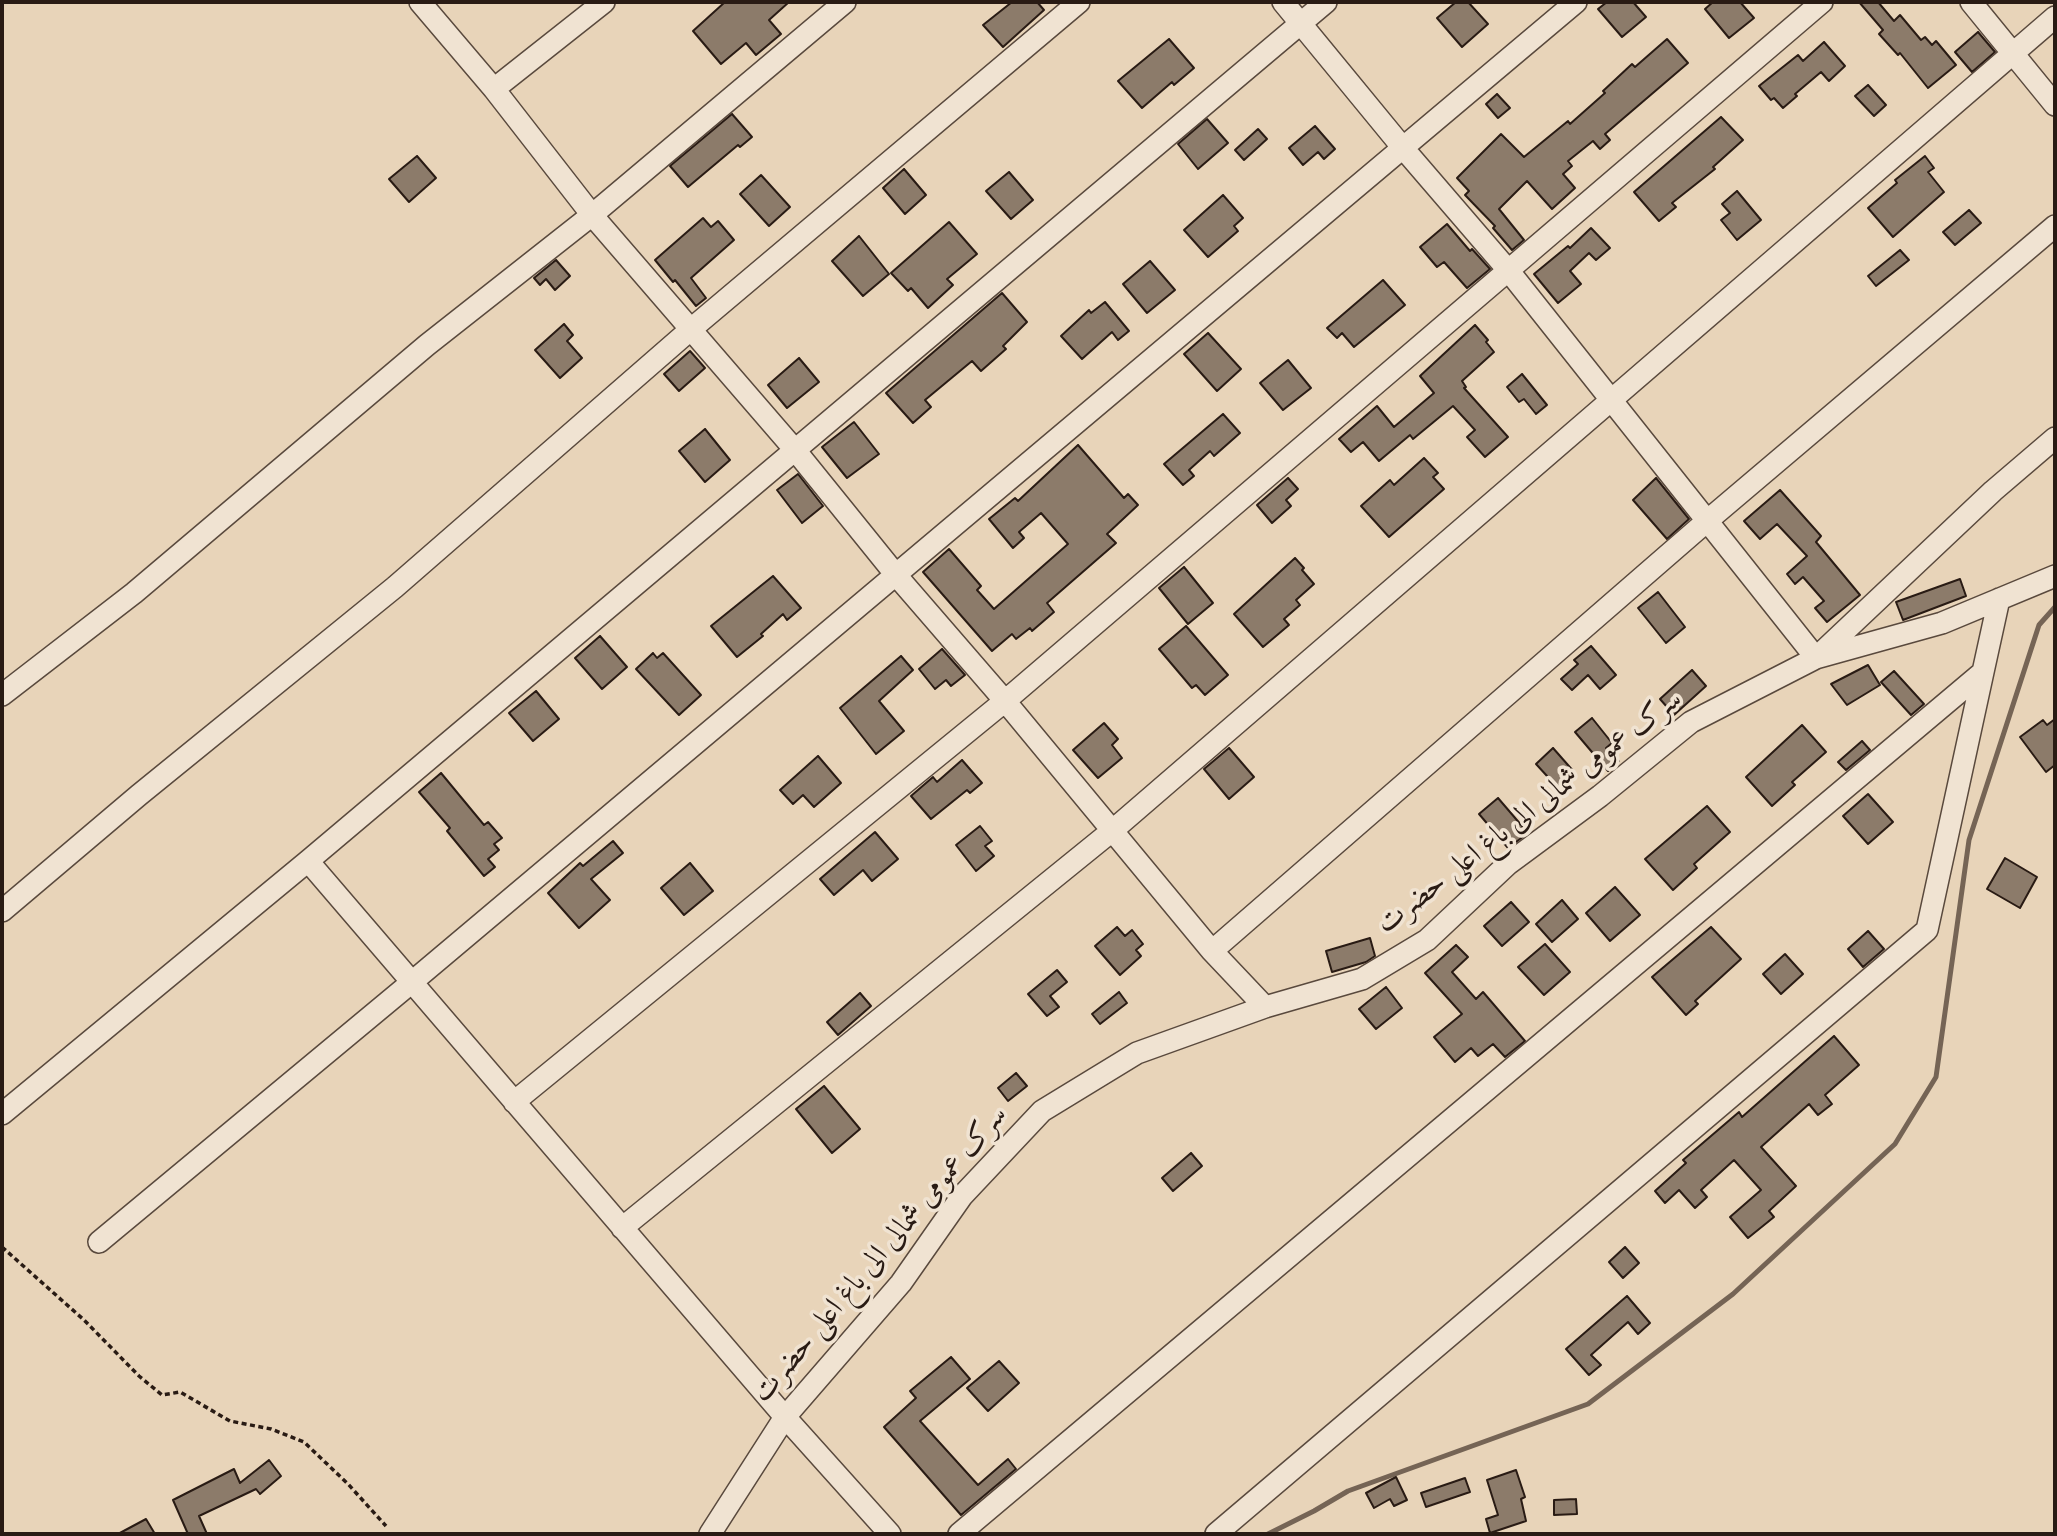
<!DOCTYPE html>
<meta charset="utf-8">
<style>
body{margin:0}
#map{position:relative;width:2057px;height:1536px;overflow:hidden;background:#e8d4b9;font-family:"Sorts Mill Goudy",serif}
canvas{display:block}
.frame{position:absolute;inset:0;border:4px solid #291b14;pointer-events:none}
</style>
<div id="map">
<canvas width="2057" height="1536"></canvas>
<div class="frame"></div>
</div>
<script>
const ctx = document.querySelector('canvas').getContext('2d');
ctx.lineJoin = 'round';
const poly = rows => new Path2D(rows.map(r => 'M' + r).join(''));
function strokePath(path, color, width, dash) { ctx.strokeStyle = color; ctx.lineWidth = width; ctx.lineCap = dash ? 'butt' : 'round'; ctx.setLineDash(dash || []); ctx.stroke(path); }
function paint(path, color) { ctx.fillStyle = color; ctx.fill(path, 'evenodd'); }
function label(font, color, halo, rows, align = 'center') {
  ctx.font = font + ' "Sorts Mill Goudy",Amiri,serif'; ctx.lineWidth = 7; ctx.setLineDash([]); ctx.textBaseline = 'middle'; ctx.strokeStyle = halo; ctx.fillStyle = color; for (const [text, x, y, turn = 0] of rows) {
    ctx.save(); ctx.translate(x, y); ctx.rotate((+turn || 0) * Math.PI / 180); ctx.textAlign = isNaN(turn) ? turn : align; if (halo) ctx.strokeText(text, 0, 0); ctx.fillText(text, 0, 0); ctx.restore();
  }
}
const stream = poly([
 [1268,1534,1314,1511,1348,1491,1588,1404,1733,1294,1895,1144,1936,1077,1969,840,2039,625,2055,607]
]);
const building = poly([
 [725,2,789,2,769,20,781,34,756,55,746,43,721,64,693,31,725,2],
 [1012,2,1037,2,1044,10,1003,47,983,25,1012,2],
 [1456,2,1468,2,1488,24,1462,47,1437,18,1456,2],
 [1607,2,1633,2,1646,17,1622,37,1598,9,1607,2],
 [1713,2,1740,2,1754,18,1729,38,1705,9,1713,2],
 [1859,2,1878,2,1894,21,1900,15,1921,40,1925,37,1932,45,1936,41,1956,65,1928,88,1900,53,1898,55,1879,34,1883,30,1859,2],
 [1978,32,1995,52,1972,72,1955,52,1978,32],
 [1169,39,1194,68,1174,85,1172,82,1142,108,1118,81,1169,39],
 [1667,39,1688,63,1605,134,1610,140,1600,149,1593,141,1568,161,1572,166,1563,174,1575,188,1552,209,1527,181,1499,209,1524,240,1512,250,1493,228,1495,226,1465,195,1469,191,1457,178,1501,134,1524,157,1568,121,1570,124,1605,93,1603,91,1632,64,1635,67,1667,39],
 [1824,42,1845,66,1829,81,1821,72,1795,94,1797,96,1783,108,1774,98,1771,100,1759,86,1798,55,1803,61,1824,42],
 [1868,85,1886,105,1874,116,1855,96,1868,85],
 [1497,94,1510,108,1498,118,1486,104,1497,94],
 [732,114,752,137,740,147,738,145,688,187,670,166,732,114],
 [1721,117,1743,140,1713,167,1715,169,1672,203,1676,207,1659,221,1634,192,1721,117],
 [1207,119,1228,143,1198,169,1178,144,1207,119],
 [1315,126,1335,149,1324,159,1318,152,1303,165,1289,148,1315,126],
 [1258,129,1267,139,1244,160,1235,150,1258,129],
 [417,156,436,178,409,202,389,179,417,156],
 [1925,156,1934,168,1928,172,1944,192,1893,237,1868,208,1897,183,1895,180,1925,156],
 [904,169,926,195,905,214,883,188,904,169],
 [1009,172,1033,200,1011,219,986,191,1009,172],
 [761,175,790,207,769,226,740,194,761,175],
 [1737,191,1761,220,1737,240,1721,220,1730,213,1722,204,1737,191],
 [1223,195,1243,218,1234,226,1238,231,1208,257,1184,230,1223,195],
 [1969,210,1981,223,1955,245,1943,232,1969,210],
 [703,218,711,227,718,221,734,240,691,278,706,298,696,306,675,280,673,282,655,260,703,218],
 [949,222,977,254,947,279,953,285,928,308,911,288,908,291,891,273,949,222],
 [1447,224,1470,251,1472,249,1490,269,1467,288,1444,262,1437,267,1420,247,1447,224],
 [1591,228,1610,248,1596,260,1589,253,1570,271,1581,284,1558,303,1534,274,1568,246,1570,248,1591,228],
 [859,236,889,274,863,296,832,261,859,236],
 [1900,250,1909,260,1876,286,1868,276,1900,250],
 [556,260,570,276,555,290,546,279,540,285,534,278,556,260],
 [1150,261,1175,290,1147,313,1123,284,1150,261],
 [1383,280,1405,305,1354,347,1342,333,1337,338,1327,328,1383,280],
 [1002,293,1027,322,1003,346,1006,349,981,371,972,361,925,400,931,407,913,423,886,393,1002,293],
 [1105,302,1129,331,1118,340,1112,332,1082,359,1061,336,1089,310,1091,313,1105,302],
 [564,324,573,335,567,341,582,358,560,378,535,350,564,324],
 [1475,325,1488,340,1486,342,1494,352,1462,381,1466,387,1464,388,1508,437,1485,457,1467,437,1475,430,1453,406,1413,439,1410,435,1379,461,1363,442,1351,452,1339,439,1377,406,1394,427,1434,393,1420,376,1475,325],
 [1208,333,1241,369,1217,391,1184,354,1208,333],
 [690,351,705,368,679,391,664,374,690,351],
 [799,358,819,382,787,408,768,385,799,358],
 [1288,360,1311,388,1283,410,1260,383,1288,360],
 [1522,374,1547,405,1536,414,1524,399,1519,402,1507,387,1522,374],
 [1223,414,1240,433,1214,456,1210,451,1189,470,1194,476,1183,485,1164,464,1223,414],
 [854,422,879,454,847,478,822,447,854,422],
 [705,429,730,460,705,482,679,451,705,429],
 [1078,445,1124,498,1128,494,1138,505,1107,534,1116,543,1047,603,1054,612,1032,631,1030,628,1016,639,1012,634,992,651,923,572,949,549,981,586,977,590,994,609,1068,544,1041,513,1019,532,1024,538,1013,548,989,519,1015,498,1018,501,1078,445],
 [1424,458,1438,473,1433,477,1444,489,1389,537,1361,506,1390,480,1394,485,1424,458],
 [798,474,823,506,802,523,777,490,798,474],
 [1288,478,1298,489,1286,500,1291,506,1272,523,1257,505,1288,478],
 [1656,478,1689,519,1667,539,1633,500,1656,478],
 [1780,490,1821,536,1816,542,1860,595,1827,622,1815,608,1824,601,1803,577,1795,584,1787,574,1807,556,1777,524,1760,539,1744,521,1780,490],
 [1295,558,1304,568,1302,570,1314,584,1296,600,1300,605,1284,619,1289,625,1263,647,1234,614,1295,558],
 [1184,567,1213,603,1188,624,1159,588,1184,567],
 [773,576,801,608,787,620,783,614,761,634,763,636,737,657,711,626,773,576],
 [1960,579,1966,596,1903,620,1896,602,1960,579],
 [1658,592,1685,627,1666,643,1638,608,1658,592],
 [1186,626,1228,675,1205,695,1196,685,1192,688,1159,649,1186,626],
 [600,636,627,667,602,689,575,658,600,636],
 [1591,646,1616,675,1600,689,1588,675,1572,690,1561,679,1578,664,1574,660,1591,646],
 [942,649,965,675,951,686,946,680,935,689,919,669,942,649],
 [653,653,657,658,663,653,701,695,679,715,636,669,653,653],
 [901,656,913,670,879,701,904,731,876,754,840,708,901,656],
 [1868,665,1880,685,1847,705,1831,684,1868,665],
 [1692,670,1706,686,1674,715,1660,699,1692,670],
 [1894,671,1924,704,1911,715,1881,682,1894,671],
 [536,691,559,719,533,741,509,713,536,691],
 [1592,718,1612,743,1606,748,1619,761,1608,771,1575,732,1592,718],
 [2055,719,2055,765,2046,772,2020,737,2043,720,2047,725,2055,719],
 [1104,723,1118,739,1112,745,1122,758,1098,778,1073,750,1104,723],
 [1802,725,1826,752,1792,782,1795,785,1772,806,1746,777,1802,725],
 [1862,741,1870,750,1846,770,1838,762,1862,741],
 [1229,748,1254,777,1229,799,1204,769,1229,748],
 [1553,748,1575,773,1558,788,1536,764,1553,748],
 [818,756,841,783,814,807,803,795,793,804,780,790,818,756],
 [962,760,982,783,970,793,967,790,931,819,911,796,933,777,937,782,962,760],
 [441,773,484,825,488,822,502,838,494,844,499,850,488,859,495,867,484,876,447,831,450,828,419,792,441,773],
 [1868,794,1893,822,1868,844,1843,816,1868,794],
 [1498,798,1528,833,1508,848,1479,814,1498,798],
 [1707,806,1730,832,1694,864,1697,868,1673,890,1645,859,1707,806],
 [980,826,992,841,985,846,994,856,976,871,956,845,980,826],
 [875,832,898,859,872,881,863,870,834,895,820,879,875,832],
 [613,841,623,853,591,879,610,900,579,928,548,893,580,863,583,866,613,841],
 [2005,858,2037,877,2020,908,1987,889,2005,858],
 [690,863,713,891,684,915,661,888,690,863],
 [1615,887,1640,915,1610,941,1586,913,1615,887],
 [1562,900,1578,919,1552,942,1536,924,1562,900],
 [1511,902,1529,922,1502,946,1484,926,1511,902],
 [1117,927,1125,936,1132,930,1143,944,1136,950,1141,956,1120,975,1095,946,1117,927],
 [1711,927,1741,959,1695,1001,1698,1004,1686,1015,1652,977,1711,927],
 [1868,931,1884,949,1863,967,1848,949,1868,931],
 [1370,938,1375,956,1366,962,1332,972,1326,951,1370,938],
 [1545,944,1570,972,1544,995,1518,967,1545,944],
 [1456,945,1468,957,1452,972,1476,999,1483,992,1525,1041,1505,1057,1493,1044,1478,1056,1471,1048,1455,1062,1434,1037,1462,1014,1425,973,1456,945],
 [1785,954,1803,974,1781,994,1763,974,1785,954],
 [1057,970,1067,982,1050,996,1059,1007,1047,1016,1028,994,1057,970],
 [1386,987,1402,1008,1376,1029,1359,1009,1386,987],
 [1119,992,1127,1003,1100,1024,1092,1014,1119,992],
 [860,993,871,1006,838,1035,827,1022,860,993],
 [1834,1036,1859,1065,1825,1095,1832,1104,1818,1115,1809,1104,1761,1147,1796,1186,1769,1211,1774,1217,1748,1238,1730,1217,1761,1190,1734,1160,1701,1190,1707,1197,1695,1208,1679,1190,1665,1203,1655,1191,1686,1163,1683,1160,1739,1112,1742,1117,1834,1036],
 [1016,1073,1027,1086,1008,1101,998,1088,1016,1073],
 [824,1086,860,1129,832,1153,796,1109,824,1086],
 [1191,1153,1202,1166,1173,1191,1162,1178,1191,1153],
 [1625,1247,1639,1263,1623,1278,1609,1262,1625,1247],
 [1627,1296,1650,1323,1638,1334,1628,1322,1591,1355,1601,1365,1589,1375,1566,1349,1627,1296],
 [951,1357,970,1379,920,1421,978,1485,1008,1459,1016,1469,961,1515,884,1427,916,1398,910,1391,951,1357],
 [999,1361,1019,1383,988,1411,967,1388,999,1361],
 [269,1460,281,1476,260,1494,256,1489,199,1516,207,1534,188,1534,173,1500,234,1469,240,1483,269,1460],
 [1516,1470,1525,1497,1521,1499,1526,1521,1490,1533,1486,1519,1498,1515,1487,1480,1516,1470],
 [1396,1477,1407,1500,1394,1506,1390,1499,1374,1508,1366,1493,1396,1477],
 [1465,1478,1470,1492,1426,1507,1421,1493,1465,1478],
 [1576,1499,1577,1514,1554,1515,1554,1500,1576,1499],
 [146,1519,155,1534,118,1534,146,1519]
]);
const path = poly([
 [2,1247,84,1320,139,1376,162,1395,180,1392,230,1421,271,1429,304,1442,348,1484,386,1526]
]);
const minor = poly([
 [420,2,494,89,592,215,795,450,896,575,1005,701,1212,951,1265,1007],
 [1283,2,1403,148,1508,270,1816,658,1993,491,2055,438],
 [1971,2,2055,105],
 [494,89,604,2],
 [2,695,134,593,427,345,592,215,845,2],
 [308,861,785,1417,890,1534],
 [2,911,139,795,395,587,690,330,1079,2],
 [1212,951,1707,521,2055,226],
 [514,1102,1005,701,1822,2],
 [2,1114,308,861,1326,2],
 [622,1228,1113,830,2055,17],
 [99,1242,412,982,1576,2],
 [710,1534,785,1417,901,1283,962,1196,1042,1111,1137,1053,1265,1007,1362,979,1427,940,1508,864,1600,796,1691,722,1816,658,1942,623,2055,576],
 [959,1534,1983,672,1999,599],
 [1216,1534,1927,930,1983,672]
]);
const streetNames = [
 ["سرک عمومی شمالی الی باغ اعلی حضرت",1531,814,-38],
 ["سرک عمومی شمالی الی باغ اعلی حضرت",882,1256,-50]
];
strokePath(stream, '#756455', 5);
paint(building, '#8c7b6a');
strokePath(building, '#291b14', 2);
strokePath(minor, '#59493d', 24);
strokePath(path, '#291b14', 3.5, [5, 3.5]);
strokePath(minor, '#f0e3d2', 21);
label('30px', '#291b14', '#f0e3d2', streetNames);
</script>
